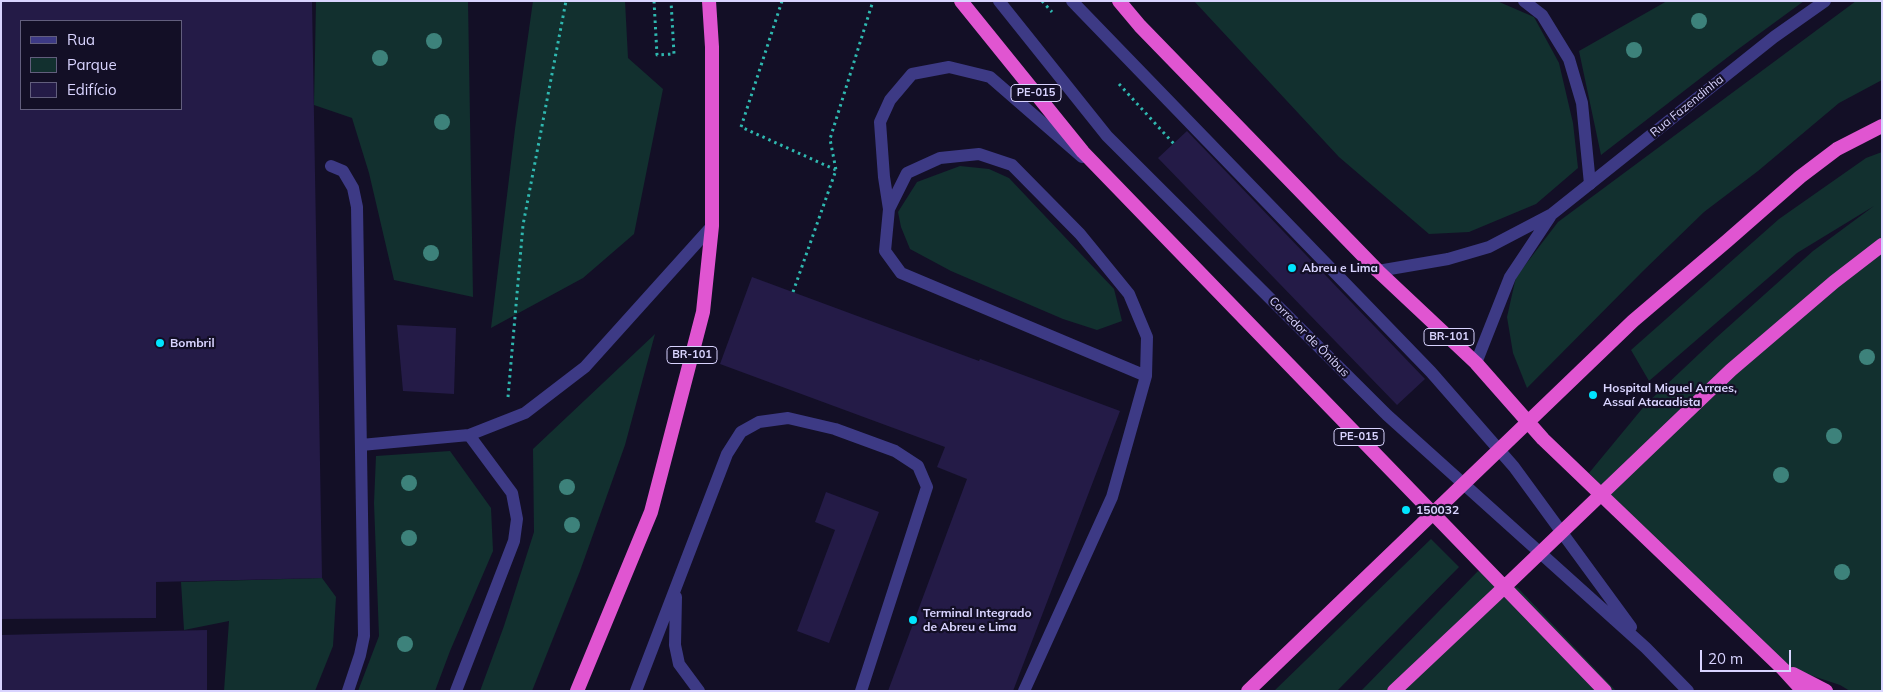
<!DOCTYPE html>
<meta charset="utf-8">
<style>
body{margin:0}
#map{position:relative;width:1883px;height:692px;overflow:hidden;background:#130f26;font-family:Mulish,sans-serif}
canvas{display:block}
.frame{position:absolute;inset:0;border:2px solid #d9d4ff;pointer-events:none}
.legend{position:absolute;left:20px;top:20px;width:162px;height:90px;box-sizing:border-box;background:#130f26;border:1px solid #625e7d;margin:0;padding:6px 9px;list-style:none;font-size:15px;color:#d9d4ff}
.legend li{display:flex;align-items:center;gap:10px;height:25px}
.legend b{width:25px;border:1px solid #625e7d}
.scale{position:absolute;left:1700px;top:650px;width:91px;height:22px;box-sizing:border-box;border:2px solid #d9d4ff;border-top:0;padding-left:6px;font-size:15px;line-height:18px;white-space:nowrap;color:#d9d4ff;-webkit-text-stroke:4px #130f26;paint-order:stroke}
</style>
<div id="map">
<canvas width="1883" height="692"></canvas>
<div class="frame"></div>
<ul class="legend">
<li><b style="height:6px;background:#3d3a85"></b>Rua</li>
<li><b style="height:14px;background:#12302f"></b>Parque</li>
<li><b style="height:14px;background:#241b47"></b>Edifício</li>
</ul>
<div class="scale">20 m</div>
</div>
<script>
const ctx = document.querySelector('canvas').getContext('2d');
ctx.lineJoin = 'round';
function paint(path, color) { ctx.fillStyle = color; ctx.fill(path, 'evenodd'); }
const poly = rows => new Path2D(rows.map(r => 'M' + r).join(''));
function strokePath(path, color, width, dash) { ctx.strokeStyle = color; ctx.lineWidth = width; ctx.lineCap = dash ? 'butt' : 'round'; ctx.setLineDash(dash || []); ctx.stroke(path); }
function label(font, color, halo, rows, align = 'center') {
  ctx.font = font + ' Mulish,sans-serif'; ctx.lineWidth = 4.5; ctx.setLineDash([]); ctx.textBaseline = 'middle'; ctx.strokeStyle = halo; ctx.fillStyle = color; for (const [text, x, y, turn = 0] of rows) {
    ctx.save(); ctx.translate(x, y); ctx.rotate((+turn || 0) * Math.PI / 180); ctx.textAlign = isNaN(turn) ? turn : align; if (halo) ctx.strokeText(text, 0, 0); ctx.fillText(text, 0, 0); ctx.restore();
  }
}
const green = poly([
 [316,1,468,1,473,297,394,280,369,173,352,118,314,105],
 [533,1,625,1,628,58,663,89,634,234,583,278,491,328,515,129],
 [1194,1,1497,1,1534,17,1559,63,1573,123,1578,168,1536,204,1469,232,1429,234,1339,157],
 [1667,1,1804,1,1737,50,1601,155,1579,51],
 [1856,1,1882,1,1882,80,1839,103,1758,171,1704,212,1643,271,1527,388,1513,353,1507,317,1516,277,1558,222],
 [1882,152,1882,691,1850,691,1840,685,1783,666,1589,473,1646,404,1717,337,1813,251,1874,206,1797,253,1649,381,1631,350,1779,219,1866,158],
 [960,166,989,169,1009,178,1114,289,1122,321,1097,330,1063,319,951,271,910,249,901,227,898,212,917,182],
 [655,334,625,445,580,571,532,691,480,691,504,626,534,532,533,449],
 [450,451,491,508,493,551,450,651,435,691,358,691,379,636,374,503,376,456],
 [1431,539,1459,567,1337,691,1274,691],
 [1478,571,1518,588,1616,691,1361,691],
 [322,578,336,597,333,646,315,691,224,691,229,621,184,630,181,582]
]);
const building = poly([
 [1,1,312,1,322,578,156,582,156,618,1,619],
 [21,21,181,21,181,109,21,109],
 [1187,131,1425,379,1397,405,1158,158],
 [752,277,979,361,980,359,1120,411,1013,691,888,691,967,479,937,467,945,447,720,364],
 [397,325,456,328,454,394,403,391],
 [826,492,879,512,829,643,797,631,835,530,815,522],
 [207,630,207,691,1,691,1,635]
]);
const path = poly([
 [654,1,657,55,674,54,671,1],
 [782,1,741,127,836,170],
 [1042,1,1052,12],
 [1119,84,1174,144],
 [793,292,836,170,830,139,873,1],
 [508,397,523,225,566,1]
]);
const service = poly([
 [999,1,1107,136,1387,415,1646,648,1688,691],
 [1072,1,1431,372,1514,467,1631,627],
 [1524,1,1542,15,1569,59,1582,103,1590,184],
 [1082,157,990,77,949,67,912,74,890,100,880,122,884,177,889,209,885,251,901,273,1146,376],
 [331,166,343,171,353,188,357,207,364,636,360,655,348,691],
 [889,209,907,173,940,158,979,154,1012,165,1080,234,1129,294,1147,337,1146,376,1112,497,1024,691],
 [361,445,469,435,525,413,585,367,712,226],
 [676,597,675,645,679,664,699,691],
 [456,691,514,541,517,519,512,493,469,435],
 [636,691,727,454,741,432,759,422,788,418,835,429,895,451,918,466,927,487,861,691]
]);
const minor = poly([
 [1378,271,1448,259,1489,247,1552,214,1774,37,1825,1],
 [1476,363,1510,277,1550,217]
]);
const trunk = poly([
 [961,1,1083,152,1605,691],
 [1119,1,1140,26,1378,271,1476,363,1543,439,1783,669,1803,691],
 [1793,674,1826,691],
 [577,691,651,512,703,312,712,226,712,47,709,1],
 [1248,691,1633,321,1727,241,1800,177,1837,149,1882,126],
 [1394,691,1496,595,1731,370,1834,282,1882,245]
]);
const trees = [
 [1699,21],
 [434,41],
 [1634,50],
 [380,58],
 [442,122],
 [431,253],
 [1867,357],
 [1834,436],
 [1781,475],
 [409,483],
 [567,487],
 [572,525],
 [409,538],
 [1842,572],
 [405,644]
];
const markers = [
 [1292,268,5,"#00e5ff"],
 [160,343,5,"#00e5ff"],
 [1593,395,5,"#00e5ff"],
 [1406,510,5,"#00e5ff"],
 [913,620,5,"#00e5ff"]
];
const shields = [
 [1036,93,50],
 [1449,337,50],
 [692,355,50],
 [1359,437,50]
];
const shieldNames = [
 ["PE-015",1036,93],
 ["BR-101",1449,337],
 ["BR-101",692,355],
 ["PE-015",1359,437]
];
const streetNames = [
 ["Rua Fazendinha",1687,106,-39],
 ["Corredor de Ônibus",1309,337,45]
];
const poiNames = [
 ["Abreu e Lima",1302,268],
 ["Bombril",170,343],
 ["Hospital Miguel Arraes,",1603,388],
 ["Assaí Atacadista",1603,402],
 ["150032",1416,510],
 ["Terminal Integrado",923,613],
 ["de Abreu e Lima",923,627]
];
paint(green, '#12302f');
paint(building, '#241b47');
strokePath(path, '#2fb8b0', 3, [2.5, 4]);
strokePath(service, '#3d3a85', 12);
strokePath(minor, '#3d3a85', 12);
strokePath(trunk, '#e055d1', 14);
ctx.fillStyle = '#3d827b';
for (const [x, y] of trees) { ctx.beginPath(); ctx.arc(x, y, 8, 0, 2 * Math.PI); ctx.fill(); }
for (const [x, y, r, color] of markers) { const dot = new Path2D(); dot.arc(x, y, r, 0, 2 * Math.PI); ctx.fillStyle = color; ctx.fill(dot); strokePath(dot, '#130f26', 2); }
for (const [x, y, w] of shields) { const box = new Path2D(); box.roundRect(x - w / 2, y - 8.5, w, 17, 4); ctx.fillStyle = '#130f26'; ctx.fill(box); strokePath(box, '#d9d4ff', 1); }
label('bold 11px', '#d9d4ff', null, shieldNames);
label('12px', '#d9d4ff', '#130f26', streetNames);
label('bold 12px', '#d9d4ff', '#130f26', poiNames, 'left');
</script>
